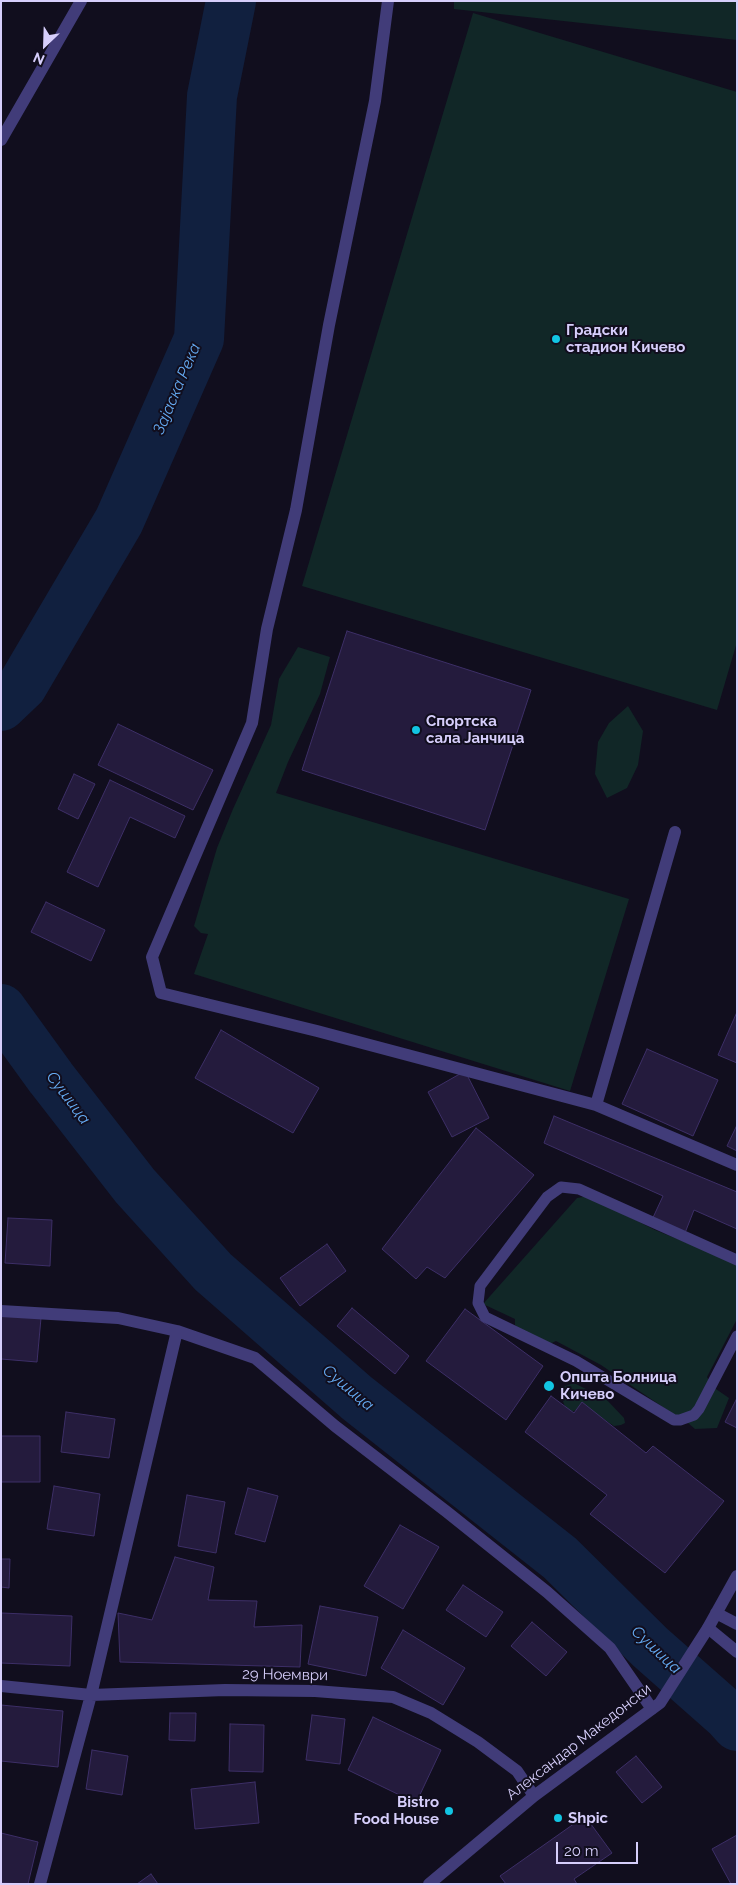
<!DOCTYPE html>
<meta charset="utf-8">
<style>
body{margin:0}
#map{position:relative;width:738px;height:1885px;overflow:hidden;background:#110e1e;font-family:Raleway,sans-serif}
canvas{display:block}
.frame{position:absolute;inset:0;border:2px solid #d6cefb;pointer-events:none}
.north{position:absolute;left:20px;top:20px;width:50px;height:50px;-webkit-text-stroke:4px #110e1e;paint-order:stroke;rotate:204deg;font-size:14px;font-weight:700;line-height:20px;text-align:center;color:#d6cefb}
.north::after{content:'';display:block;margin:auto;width:18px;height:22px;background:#d6cefb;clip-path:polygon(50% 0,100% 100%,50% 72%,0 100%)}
.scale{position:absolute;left:556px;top:1842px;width:82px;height:22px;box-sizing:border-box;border:2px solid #d6cefb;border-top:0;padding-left:6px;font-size:15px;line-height:18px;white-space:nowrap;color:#d6cefb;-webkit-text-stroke:4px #110e1e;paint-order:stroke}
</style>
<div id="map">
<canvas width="738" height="1885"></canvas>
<div class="frame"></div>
<div class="north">N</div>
<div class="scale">20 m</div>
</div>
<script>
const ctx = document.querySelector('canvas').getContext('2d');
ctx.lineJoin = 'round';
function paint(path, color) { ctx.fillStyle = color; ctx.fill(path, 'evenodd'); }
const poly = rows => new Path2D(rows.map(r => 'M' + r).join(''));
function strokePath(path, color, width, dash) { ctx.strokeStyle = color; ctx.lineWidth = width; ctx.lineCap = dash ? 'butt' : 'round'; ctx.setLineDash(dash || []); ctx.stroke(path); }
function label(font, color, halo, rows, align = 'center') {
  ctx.font = font + ' Raleway,sans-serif'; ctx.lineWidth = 4; ctx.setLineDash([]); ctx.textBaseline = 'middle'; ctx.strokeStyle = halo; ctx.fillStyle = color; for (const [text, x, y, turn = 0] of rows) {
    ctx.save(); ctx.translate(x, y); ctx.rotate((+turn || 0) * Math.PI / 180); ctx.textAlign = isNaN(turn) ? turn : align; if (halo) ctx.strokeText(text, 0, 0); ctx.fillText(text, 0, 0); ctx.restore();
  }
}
const green = poly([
 [454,1,737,1,737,40,454,9],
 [473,13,737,92,737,642,717,710,302,586],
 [298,647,330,657,320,694,288,762,276,793,629,899,570,1091,194,974,208,934,201,933,194,926,217,848,233,809,271,725,279,679],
 [628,706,643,731,638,765,627,788,607,798,595,774,598,742,609,723],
 [588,1196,655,1230,737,1263,737,1319,707,1377,713,1387,729,1398,717,1428,695,1429,681,1417,679,1418,601,1365,556,1341,545,1346,526,1336,515,1325,515,1319,483,1304,577,1198],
 [574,1383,606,1399,624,1418,625,1423,621,1425,614,1426,584,1406,572,1412,566,1409,559,1391,562,1387]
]);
const river = poly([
 [1,706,22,686,119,521,199,339,212,96,231,1],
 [1,1009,51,1078,135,1186,213,1272,357,1398,560,1558,650,1647,727,1715,737,1726]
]);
const building = poly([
 [347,631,531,690,485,830,302,770,347,631],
 [118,724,213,770,193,810,98,765,118,724],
 [74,774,95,784,78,819,58,809,74,774],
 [110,780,185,816,175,838,130,817,98,887,67,872,110,780],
 [46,902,105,930,91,961,31,932,46,902],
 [737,1012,737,1063,718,1055,737,1012],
 [221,1030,319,1088,293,1133,195,1078,221,1030],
 [647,1049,718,1080,693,1136,622,1104,647,1049],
 [465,1071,489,1118,452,1137,428,1092,465,1071],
 [554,1116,737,1192,737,1229,694,1210,683,1238,650,1224,663,1196,544,1143,554,1116],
 [737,1125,737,1151,727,1146,737,1125],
 [476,1128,534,1175,445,1278,427,1267,416,1279,382,1249,476,1128],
 [8,1218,52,1220,50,1266,5,1263,8,1218],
 [327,1244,346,1271,300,1306,280,1278,327,1244],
 [352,1308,409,1356,395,1374,337,1326,352,1308],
 [465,1309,543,1366,506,1420,426,1361,465,1309],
 [1,1314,41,1318,37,1362,1,1359,1,1314],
 [551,1396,574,1413,582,1402,646,1453,653,1446,724,1501,665,1573,590,1514,607,1495,525,1432,551,1396],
 [737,1398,737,1428,725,1422,737,1398],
 [66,1412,115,1419,109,1458,61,1452,66,1412],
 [1,1436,40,1436,40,1482,1,1482,1,1436],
 [54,1486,100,1494,94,1536,47,1529,54,1486],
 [248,1488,278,1496,265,1542,235,1534,248,1488],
 [187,1495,225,1502,216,1553,178,1546,187,1495],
 [400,1525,439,1547,403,1609,364,1586,400,1525],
 [175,1557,214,1567,208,1600,257,1601,254,1627,302,1625,300,1667,120,1662,118,1613,152,1620,175,1557],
 [1,1559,10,1559,9,1588,1,1587,1,1559],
 [463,1585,503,1612,486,1637,446,1610,463,1585],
 [320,1606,378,1617,366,1676,308,1664,320,1606],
 [1,1613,72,1616,70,1666,1,1663,1,1613],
 [532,1622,567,1652,546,1676,511,1646,532,1622],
 [403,1630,465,1668,443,1705,381,1668,403,1630],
 [1,1705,63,1711,58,1767,1,1761,1,1705],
 [170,1713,196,1713,195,1741,169,1740,170,1713],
 [312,1715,345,1719,340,1764,306,1760,312,1715],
 [373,1717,441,1750,416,1803,348,1770,373,1717],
 [230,1724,264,1725,263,1772,229,1771,230,1724],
 [92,1750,128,1756,122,1795,86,1789,92,1750],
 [636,1756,662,1787,642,1803,616,1772,636,1756],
 [255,1782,259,1823,195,1829,191,1789,255,1782],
 [585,1816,612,1853,574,1879,577,1884,506,1884,500,1876,585,1816],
 [1,1833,38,1842,28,1884,1,1883,1,1833],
 [737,1835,737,1884,731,1884,712,1849,737,1835],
 [151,1874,158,1884,137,1884,151,1874]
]);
const service = poly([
 [737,1260,579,1189,561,1187,547,1197,480,1286,478,1303,485,1317,576,1361,674,1420,680,1420,694,1415,699,1409,737,1336]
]);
const pedestrian = poly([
 [708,1628,737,1652]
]);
const minor = poly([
 [388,1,375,101,329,325,296,510,267,629,252,723,152,957,161,993,317,1031,596,1105],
 [1,140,81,1],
 [675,832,596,1105,737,1165],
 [1,1311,118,1318,177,1331,255,1358,335,1426,447,1512,547,1592,610,1648,652,1709],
 [716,1613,737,1624],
 [1,1686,91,1695,225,1690,315,1691,393,1697,431,1713,478,1742,517,1771,534,1796],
 [40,1884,91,1695,177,1331],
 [429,1884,534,1796,660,1703,708,1628,737,1576]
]);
const markers = [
 [556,339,5,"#12c5e3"],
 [416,730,5,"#12c5e3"],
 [549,1386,6,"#12c5e3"],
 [449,1811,5,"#12c5e3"],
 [558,1818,5,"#12c5e3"]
];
const poiNames = [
 ["Градски",566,330],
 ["стадион Кичево",566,347],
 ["Спортска",426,721],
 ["сала Јанчица",426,738],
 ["Општа Болница",560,1377],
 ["Кичево",560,1394],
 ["Bistro",439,1802,"right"],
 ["Food House",439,1819,"right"],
 ["Shpic",568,1818]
];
const streetNames = [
 ["29 Ноември",285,1675,1],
 ["Александар Македонски",579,1742,-38]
];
const waterNames = [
 ["Зајаска Река",177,389,-67],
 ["Сушица",68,1098,53],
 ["Сушица",348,1388,40],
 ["Сушица",656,1650,43]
];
paint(green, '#112727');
strokePath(river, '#11203f', 50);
paint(building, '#241b3d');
strokePath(building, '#3d2f67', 1);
strokePath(service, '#413c79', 11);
strokePath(pedestrian, '#413c79', 12);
strokePath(minor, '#413c79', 12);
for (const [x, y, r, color] of markers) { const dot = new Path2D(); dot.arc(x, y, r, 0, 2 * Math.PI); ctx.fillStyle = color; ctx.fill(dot); strokePath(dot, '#110e1e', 2); }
label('bold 15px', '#d6cefb', '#110e1e', poiNames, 'left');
label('15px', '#d6cefb', '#110e1e', streetNames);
label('italic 16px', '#65abf3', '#110e1e', waterNames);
</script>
